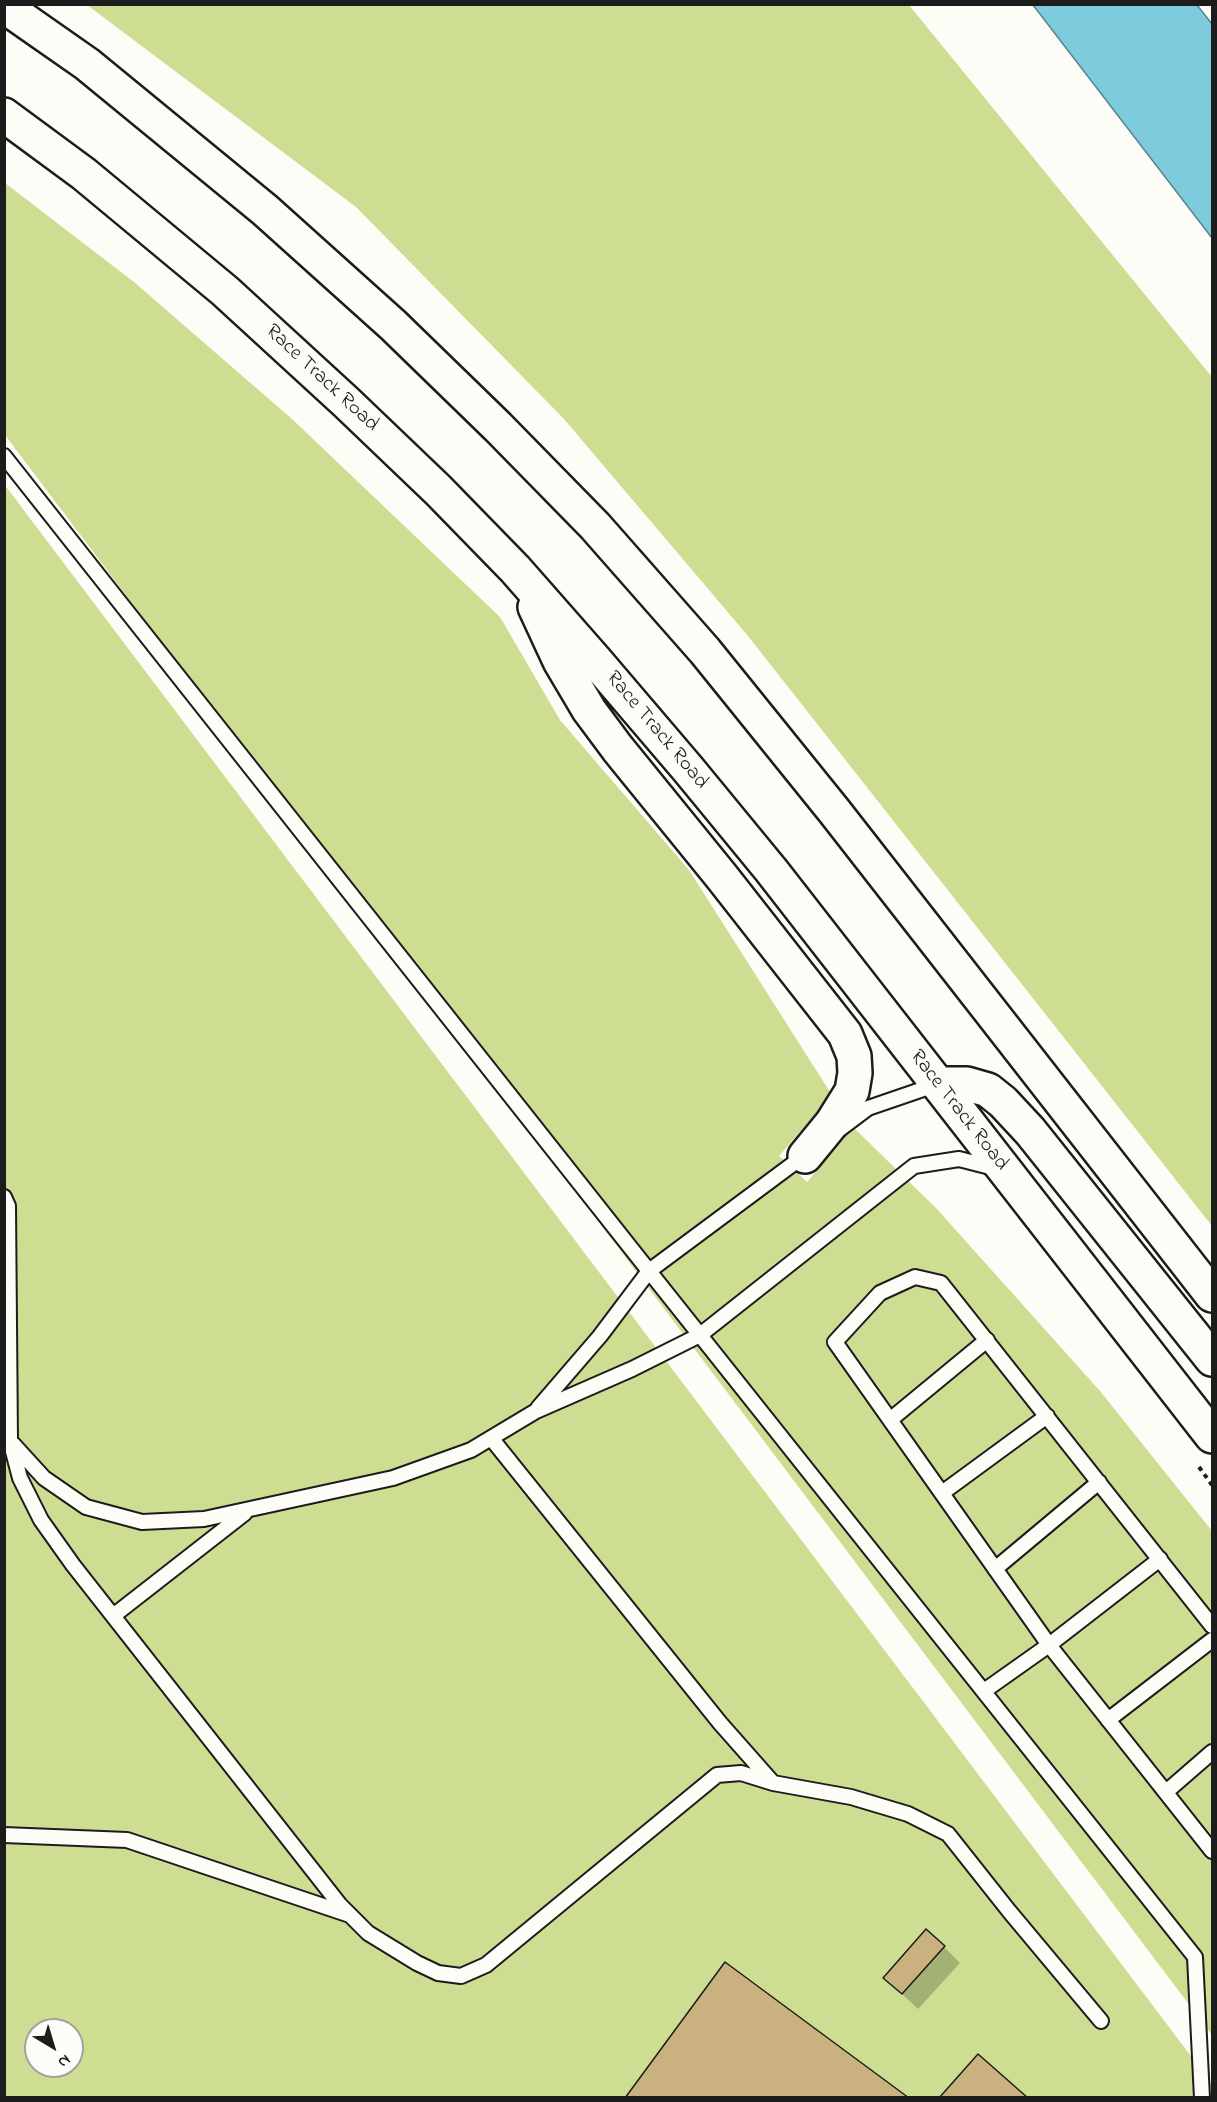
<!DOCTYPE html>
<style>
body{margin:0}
#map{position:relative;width:1217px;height:2102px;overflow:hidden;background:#fdfcf7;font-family:"Indie Flower",sans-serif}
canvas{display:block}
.frame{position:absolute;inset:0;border:6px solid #1c1c1c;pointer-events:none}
.north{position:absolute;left:24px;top:2018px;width:60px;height:60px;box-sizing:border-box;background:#fdfcf7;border:2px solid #a3a29f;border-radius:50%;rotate:142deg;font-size:16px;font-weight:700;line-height:24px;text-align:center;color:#1c1c1c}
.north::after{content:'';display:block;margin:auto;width:21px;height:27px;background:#1c1c1c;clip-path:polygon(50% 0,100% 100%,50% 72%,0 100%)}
</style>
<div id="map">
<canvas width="1217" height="2102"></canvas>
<div class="frame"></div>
<div class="north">N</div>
</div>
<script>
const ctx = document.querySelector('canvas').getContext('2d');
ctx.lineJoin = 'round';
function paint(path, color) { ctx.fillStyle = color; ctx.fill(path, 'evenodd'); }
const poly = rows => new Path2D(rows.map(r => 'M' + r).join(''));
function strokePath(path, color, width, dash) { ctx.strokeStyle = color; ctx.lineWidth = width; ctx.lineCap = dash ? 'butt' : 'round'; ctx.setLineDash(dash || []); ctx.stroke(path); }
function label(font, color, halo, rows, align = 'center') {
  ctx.font = font + ' "Indie Flower",sans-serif'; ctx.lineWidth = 5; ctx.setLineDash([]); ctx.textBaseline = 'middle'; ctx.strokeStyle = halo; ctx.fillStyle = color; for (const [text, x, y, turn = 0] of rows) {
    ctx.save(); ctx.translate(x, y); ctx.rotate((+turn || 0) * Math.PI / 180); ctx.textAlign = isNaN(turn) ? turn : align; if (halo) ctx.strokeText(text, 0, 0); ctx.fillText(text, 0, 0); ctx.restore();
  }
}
const green = poly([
 [87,5,909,5,1212,377,1212,1226,748,636,564,419,356,207],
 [5,183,134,282,292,419,500,617,560,720,689,870,830,1092,818,1111,779,1156,807,1182,853,1127,936,1208,1100,1391,1212,1531,1212,2035,5,435],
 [4,484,1212,2084,1212,2097,5,2097],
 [36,2030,72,2030,72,2066,36,2066]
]);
const water = poly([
 [1033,5,1197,5,1212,24,1212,238,1033,5]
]);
const shadow = poly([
 [944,1947,960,1963,918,2009,885,1978]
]);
const building = poly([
 [926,1929,945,1946,902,1994,883,1978,926,1929],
 [725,1962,909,2098,625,2098,725,1962],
 [978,2054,1028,2098,939,2098,978,2054]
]);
const path = poly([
 [1199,1467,1212,1485]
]);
const service = poly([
 [4,456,649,1271,1195,1957,1202,2098],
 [840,1129,868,1108,938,1084],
 [4,1197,8,1206,10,1440,20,1478,41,1520,73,1565,340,1905,368,1933,417,1963,438,1973,461,1976,486,1965,717,1775,741,1773,773,1783],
 [538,1408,600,1336,649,1271,805,1155],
 [890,1420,987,1340],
 [491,1438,720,1723,773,1783,851,1797,908,1814,948,1834,1009,1911,1101,2021],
 [13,1444,44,1478,86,1507,142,1522,204,1519,393,1478,471,1450,536,1411,632,1369,700,1335,914,1166,959,1159,998,1169],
 [942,1493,1047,1416],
 [1160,1559,1049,1645,1212,1851],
 [995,1569,1099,1482],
 [113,1616,245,1513],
 [984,1691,1049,1645,835,1342,880,1293,915,1277,941,1283,1212,1626],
 [1108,1720,1212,1640],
 [1166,1792,1212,1752],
 [4,1835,127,1840,347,1914]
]);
const secondary = poly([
 [4,6,87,64,265,210,393,325,498,427,595,526,705,651,835,812,1212,1295],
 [4,115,84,174,225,291,346,402,438,490,515,569,595,660,688,769,771,870,1212,1436],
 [535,607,560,661,589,710,618,749,722,877,845,1034,854,1056,855,1073,852,1091,832,1123,805,1156],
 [938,1084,967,1084,988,1090,1003,1102,1030,1131,1212,1359]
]);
const streetNames = [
 ["Race Track Road",321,379,43],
 ["Race Track Road",656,731,50],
 ["Race Track Road",958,1111,52]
];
paint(green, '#cdde92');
paint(water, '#7ecbde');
strokePath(water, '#578590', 1.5);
paint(shadow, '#0003');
paint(building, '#c9b180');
strokePath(building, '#1c1c1c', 1.5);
strokePath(service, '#1c1c1c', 18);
strokePath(secondary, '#1c1c1c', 38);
strokePath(path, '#1c1c1c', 4, [4.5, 4.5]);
strokePath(service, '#fdfcf7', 14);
strokePath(secondary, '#fdfcf7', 33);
label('21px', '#1c1c1c', '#fdfcf7', streetNames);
</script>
